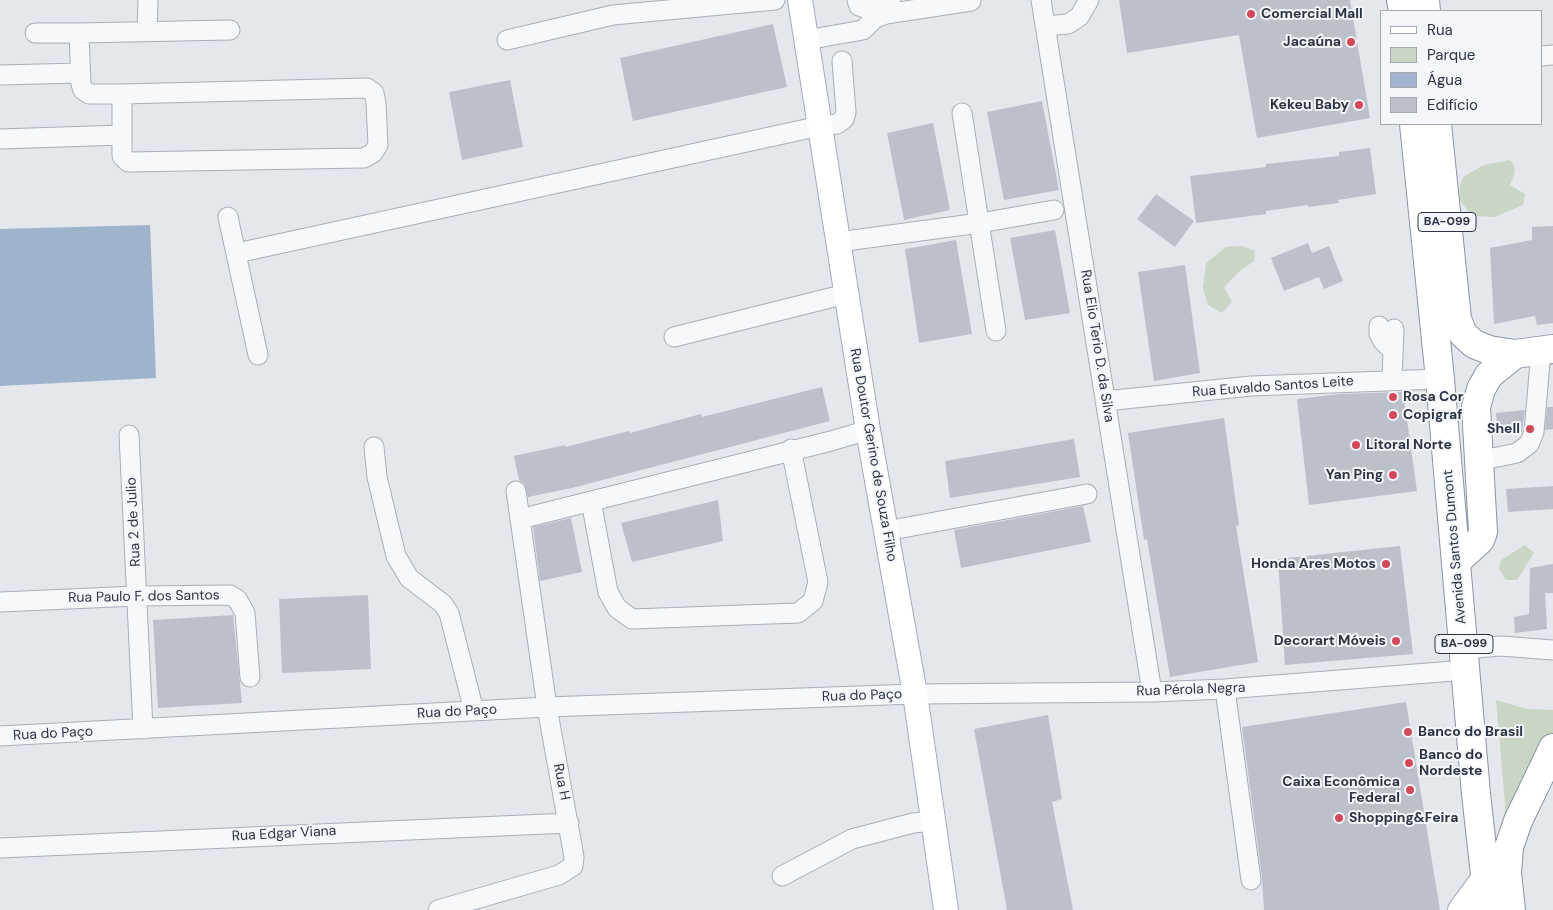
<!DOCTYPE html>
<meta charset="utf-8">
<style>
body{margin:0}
#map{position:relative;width:1553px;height:910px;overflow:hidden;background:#e4e7ec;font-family:"DM Sans",sans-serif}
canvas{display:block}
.legend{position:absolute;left:1380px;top:10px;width:162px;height:115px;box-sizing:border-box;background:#f4f6f9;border:1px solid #a4a8b1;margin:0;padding:6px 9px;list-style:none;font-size:15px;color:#2b3445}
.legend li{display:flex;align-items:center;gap:10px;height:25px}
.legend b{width:25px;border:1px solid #a4a8b1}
</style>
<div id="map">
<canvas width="1553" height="910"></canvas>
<ul class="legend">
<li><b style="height:6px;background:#fff"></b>Rua</li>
<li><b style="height:14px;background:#c9d6c5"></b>Parque</li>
<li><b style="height:14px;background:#9fb4cc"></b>Água</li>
<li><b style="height:14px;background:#bbc0ca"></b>Edifício</li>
</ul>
</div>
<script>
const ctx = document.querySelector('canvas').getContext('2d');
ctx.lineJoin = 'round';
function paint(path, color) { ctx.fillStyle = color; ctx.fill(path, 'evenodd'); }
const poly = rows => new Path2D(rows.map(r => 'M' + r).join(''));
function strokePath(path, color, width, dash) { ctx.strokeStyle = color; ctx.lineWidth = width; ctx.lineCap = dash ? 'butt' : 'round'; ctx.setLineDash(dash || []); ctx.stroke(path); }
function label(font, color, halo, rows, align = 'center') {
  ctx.font = font + ' "DM Sans",sans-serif'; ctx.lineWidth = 4; ctx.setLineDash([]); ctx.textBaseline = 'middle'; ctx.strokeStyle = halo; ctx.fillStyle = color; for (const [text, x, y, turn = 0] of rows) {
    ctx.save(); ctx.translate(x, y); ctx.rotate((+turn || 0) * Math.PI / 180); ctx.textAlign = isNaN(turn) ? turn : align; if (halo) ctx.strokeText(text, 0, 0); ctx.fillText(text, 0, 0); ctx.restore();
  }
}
const green = poly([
 [1510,160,1514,165,1515,172,1510,185,1525,194,1523,205,1495,217,1472,216,1459,199,1460,185,1463,177,1484,165],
 [1242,246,1255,251,1254,261,1240,271,1224,287,1232,302,1222,313,1208,305,1203,288,1206,263,1226,247],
 [1525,545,1534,553,1517,580,1506,580,1499,569,1501,560],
 [1496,700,1527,709,1553,710,1553,740,1503,846,1505,803]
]);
const water = poly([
 [150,225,156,378,0,386,0,229]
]);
const building = poly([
 [1119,0,1350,0,1370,118,1257,138,1239,35,1127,53],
 [773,24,787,87,633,121,620,58],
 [510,80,523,147,462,160,449,92],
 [1042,101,1059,190,1004,200,987,112],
 [933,123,950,210,904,220,887,133],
 [1370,148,1376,194,1338,200,1339,203,1308,207,1308,205,1266,211,1266,214,1196,223,1190,176,1266,167,1266,164,1339,156,1339,152],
 [1156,194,1194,221,1175,247,1137,219],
 [1553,226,1553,323,1537,325,1535,316,1494,324,1490,248,1532,240,1532,227],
 [1055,230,1070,313,1025,320,1010,238],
 [956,240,972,334,919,343,905,249],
 [1308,243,1312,253,1329,246,1343,281,1324,289,1319,277,1284,291,1271,258],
 [1185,265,1200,373,1154,381,1138,272],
 [822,387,830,421,572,488,528,497,525,484,519,480,514,456,565,445,565,447,629,431,630,433,701,414,702,417],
 [1403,392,1417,491,1309,505,1297,399,1339,394],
 [1547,407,1553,407,1553,429,1545,430],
 [1525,410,1522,432,1498,435,1496,413],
 [1224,418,1239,525,1236,526,1258,662,1170,677,1147,539,1144,540,1128,433],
 [1074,439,1080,477,950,498,945,461],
 [1553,486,1553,509,1508,512,1506,489],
 [718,500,723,541,632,562,621,523],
 [1083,506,1091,542,961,568,954,530],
 [571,518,582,572,540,581,533,527],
 [1400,546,1413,654,1285,665,1278,559],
 [1553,564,1553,593,1545,593,1547,629,1515,633,1514,617,1529,614,1530,568],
 [368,595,371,669,282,673,279,599],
 [233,615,242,703,158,708,153,620],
 [1406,702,1440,910,1264,910,1262,878,1242,727],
 [1048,715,1062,799,1052,802,1073,910,1007,910,974,729]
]);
const minor = poly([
 [857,0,859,6,865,8,891,4],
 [1041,0,1152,692],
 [1045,26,1068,24,1079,17,1089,0],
 [147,31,148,0],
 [35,33,79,33],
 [507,40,613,15,775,0],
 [806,40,863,30,875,18,886,14,971,1],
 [1542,56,1553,55],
 [0,75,80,73],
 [122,94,367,88,374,93,376,103,378,145,373,153,364,158,128,162,122,156,122,94,89,94,83,90,81,84,79,33,230,30],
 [962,113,996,331],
 [0,139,122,135],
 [228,217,258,355],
 [838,242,980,223,1054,210],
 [237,253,820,126,837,124,844,119,846,112,842,61],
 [1379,326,1379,334,1383,341,1393,351],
 [674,337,846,294],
 [1392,379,1394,329],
 [1105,401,1251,386,1440,379],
 [129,435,143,729],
 [374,447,377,477,396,556,409,578,443,604,449,613,474,711],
 [1478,461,1517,453,1529,444,1534,432,1541,351],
 [591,501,608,592,617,608,632,619,798,613,813,601,818,582,791,449],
 [520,519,831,441,868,430],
 [886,531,1087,494],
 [0,602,137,596,230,595,237,599,245,613,250,677],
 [1465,649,1501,646,1553,650],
 [1225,689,1251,880],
 [0,736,547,707,915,694,1152,692,1225,689,1466,670],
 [0,848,569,823],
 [782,876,852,839,913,823,933,821],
 [438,910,559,875,573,866,574,857,547,707,516,491]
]);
const major = poly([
 [800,0,868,430,915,694,946,910],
 [1460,910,1485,876]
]);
const highway = poly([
 [1401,0,1403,11],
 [1425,0,1426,11],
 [1414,124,1440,379,1476,794,1489,910],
 [1437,124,1457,319,1463,334,1474,344,1489,350,1515,354,1553,349],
 [1456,562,1480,540,1483,532,1476,407,1481,389,1489,375,1515,354],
 [1511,910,1507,873,1509,847,1518,821,1553,748]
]);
const markers = [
 [1251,14,5,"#d1495b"],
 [1351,42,5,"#d1495b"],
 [1359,105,5,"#d1495b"],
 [1393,397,5,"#d1495b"],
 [1393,415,5,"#d1495b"],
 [1530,429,5,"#d1495b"],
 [1356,445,5,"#d1495b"],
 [1393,475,5,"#d1495b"],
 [1386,564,5,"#d1495b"],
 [1396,641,5,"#d1495b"],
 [1408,732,5,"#d1495b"],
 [1409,763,5,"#d1495b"],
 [1410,790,5,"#d1495b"],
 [1339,818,5,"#d1495b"]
];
const shields = [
 [1447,222,58],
 [1464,644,58]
];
const shieldNames = [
 ["BA-099",1447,222],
 ["BA-099",1464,644]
];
const poiNames = [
 ["Comercial Mall",1261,14],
 ["Jacaúna",1341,42,"right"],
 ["Kekeu Baby",1349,105,"right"],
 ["Rosa Cor",1403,397],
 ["Copigraf",1403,415],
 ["Shell",1520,429,"right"],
 ["Litoral Norte",1366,445],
 ["Yan Ping",1383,475,"right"],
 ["Honda Ares Motos",1376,564,"right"],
 ["Decorart Móveis",1386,641,"right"],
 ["Banco do Brasil",1418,732],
 ["Banco do",1419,755],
 ["Nordeste",1419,771],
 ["Caixa Econômica",1400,782,"right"],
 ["Federal",1400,798,"right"],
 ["Shopping&Feira",1349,818]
];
const streetNames = [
 ["Rua Elio Terio D. da Silva",1097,346,81],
 ["Rua Euvaldo Santos Leite",1273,387,-4],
 ["Rua Doutor Gerino de Souza Filho",873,455,80],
 ["Rua 2 de Julio",134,522,-93],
 ["Avenida Santos Dumont",1455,547,-95],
 ["Rua Paulo F. dos Santos",144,597,-1],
 ["Rua Pérola Negra",1191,690,-2],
 ["Rua do Paço",862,696,-2],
 ["Rua do Paço",457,712,-3],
 ["Rua do Paço",53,734,-3],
 ["Rua H",561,782,79],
 ["Rua Edgar Viana",284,834,-3]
];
paint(green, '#c9d6c5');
paint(water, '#9fb4cc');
paint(building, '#bbc0ca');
strokePath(minor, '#a9aeb7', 21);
strokePath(major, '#a3abb8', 26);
strokePath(highway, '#8b94a3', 30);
strokePath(minor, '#f7f8fa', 19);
strokePath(major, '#fff', 24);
strokePath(highway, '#fff', 28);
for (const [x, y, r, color] of markers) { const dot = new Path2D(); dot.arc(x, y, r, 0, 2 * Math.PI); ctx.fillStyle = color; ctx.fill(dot); strokePath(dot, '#f4f6f9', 2); }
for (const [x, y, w] of shields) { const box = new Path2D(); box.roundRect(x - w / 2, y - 9.5, w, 19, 4); ctx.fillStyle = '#f4f6f9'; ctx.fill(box); strokePath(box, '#2b3445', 1); }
label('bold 12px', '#2b3445', null, shieldNames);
label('bold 14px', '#2b3445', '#f4f6f9', poiNames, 'left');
label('14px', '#2b3445', '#f4f6f9', streetNames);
</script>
